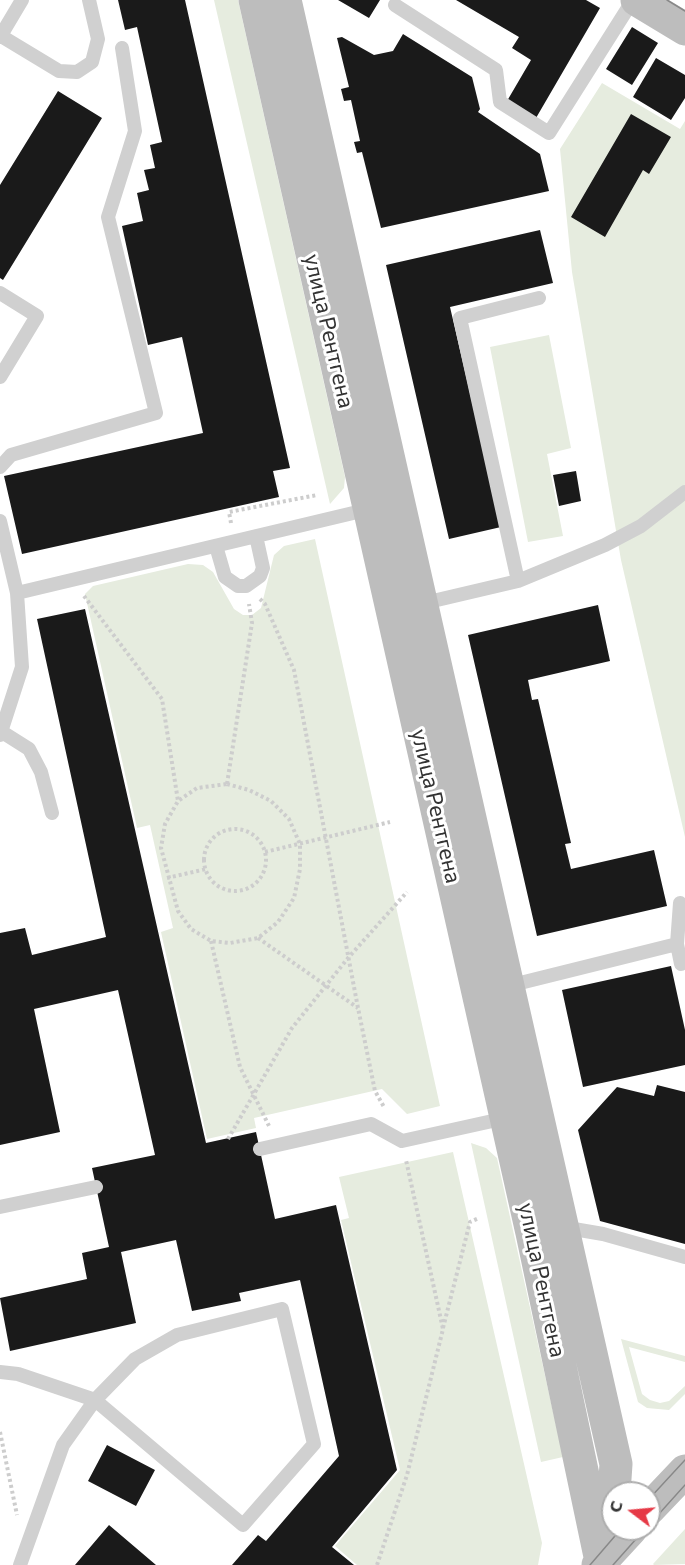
<!DOCTYPE html>
<meta charset="utf-8">
<style>
body{margin:0}
#map{position:relative;width:685px;height:1565px;overflow:hidden;background:#fff;font-family:Commissioner,sans-serif}
canvas{display:block}
.north{position:absolute;left:601px;top:1481px;width:60px;height:60px;box-sizing:border-box;background:#fff;border:2px solid #adadad;border-radius:50%;rotate:286deg;font-size:16px;font-weight:700;line-height:24px;text-align:center;color:#333}
.north::after{content:'';display:block;margin:auto;width:21px;height:27px;background:#e63946;clip-path:polygon(50% 0,100% 100%,50% 72%,0 100%)}
</style>
<div id="map">
<canvas width="685" height="1565"></canvas>
<div class="north">С</div>
</div>
<script>
const ctx = document.querySelector('canvas').getContext('2d');
ctx.lineJoin = 'round';
function paint(path, color) { ctx.fillStyle = color; ctx.fill(path, 'evenodd'); }
const poly = rows => new Path2D(rows.map(r => 'M' + r).join(''));
function strokePath(path, color, width, dash) { ctx.strokeStyle = color; ctx.lineWidth = width; ctx.lineCap = dash ? 'butt' : 'round'; ctx.setLineDash(dash || []); ctx.stroke(path); }
function label(font, color, halo, rows, align = 'center') {
  ctx.font = font + ' Commissioner,sans-serif'; ctx.lineWidth = 6; ctx.setLineDash([]); ctx.textBaseline = 'middle'; ctx.strokeStyle = halo; ctx.fillStyle = color; for (const [text, x, y, turn = 0] of rows) {
    ctx.save(); ctx.translate(x, y); ctx.rotate((+turn || 0) * Math.PI / 180); ctx.textAlign = isNaN(turn) ? turn : align; if (halo) ctx.strokeText(text, 0, 0); ctx.fillText(text, 0, 0); ctx.restore();
  }
}
const green = poly([
 [214,0,238,0,345,477,344,488,330,504],
 [602,83,680,129,685,121,685,837,621,560,572,272,560,149],
 [549,335,571,448,547,454,563,536,528,542,490,347],
 [315,539,440,1106,407,1114,382,1089,254,1118,256,1128,207,1139,161,932,173,928,150,825,137,828,85,594,93,586,188,564,203,565,213,572,234,609,243,615,252,615,261,608,274,555,284,546],
 [471,1143,486,1148,497,1158,563,1457,541,1462],
 [453,1152,542,1543,538,1565,357,1565,335,1546,400,1470,341,1220,349,1218,339,1177],
 [621,1339,685,1356,685,1362,629,1347,642,1394,650,1400,660,1403,669,1401,685,1386,685,1394,669,1410,647,1408,638,1402],
 [685,1529,685,1564,654,1565,653,1564]
]);
const building = poly([
 [118,0,185,0,290,468,273,471,279,497,22,554,4,476,203,433,182,337,148,345,122,226,143,221,137,193,149,190,144,170,155,168,150,145,162,142,137,27,125,30],
 [338,0,380,0,369,18],
 [456,0,586,0,600,8,536,118,507,101,531,60,512,48,519,37],
 [632,27,658,43,632,85,606,69],
 [403,34,472,77,480,109,478,112,540,154,549,191,381,228,362,152,357,153,354,142,360,141,351,100,344,101,341,89,349,87,337,38,342,37,374,55,393,51],
 [656,58,685,75,685,98,671,120,633,97],
 [58,91,102,118,3,280,0,278,0,185],
 [631,114,671,137,649,174,643,170,605,237,571,217],
 [540,230,553,283,450,307,501,527,449,539,386,265],
 [576,471,581,501,559,506,553,475],
 [598,605,610,661,528,680,532,700,538,699,571,843,565,844,571,869,654,850,667,906,537,936,468,635],
 [85,609,206,1143,256,1132,275,1219,336,1205,397,1470,332,1547,354,1565,232,1565,258,1535,266,1541,339,1456,300,1280,239,1293,241,1301,192,1311,176,1240,121,1252,136,1323,10,1351,0,1298,87,1279,82,1253,109,1247,92,1168,155,1155,118,990,34,1009,60,1132,0,1145,0,933,25,928,32,955,106,937,37,619],
 [671,966,685,1030,685,1065,583,1087,562,990],
 [657,1085,685,1092,685,1244,600,1221,578,1130,617,1087,654,1096],
 [107,1445,155,1470,136,1506,88,1481],
 [109,1525,156,1565,75,1565]
]);
const path = poly([
 [231,523,229,512,317,495],
 [84,596,162,699,178,801],
 [260,599,265,604,294,670,358,1008,375,1091,384,1107],
 [227,784,249,790,271,801,289,819,300,844,300,869,294,898,278,922,258,938,230,943,211,941,191,929,178,911,161,848,165,824,178,801,197,788,227,784],
 [227,784,252,623,249,604],
 '204 860a31 31 0 1 1 62 0a31 31 0 1 1-62 0Z',
 [265,852,390,822],
 [167,878,206,869],
 [258,938,358,1008],
 [211,941,240,1067,270,1128],
 [228,1139,292,1028,348,958,407,892],
 [443,1328,470,1222,479,1218],
 [0,1432,17,1515],
 [377,1565,407,1475,443,1329,406,1160]
]);
const lane = poly([
 [395,5,496,70,500,102,549,133,633,0],
 [1,36,59,71,77,72,92,62,98,39,89,0],
 [0,37,22,0],
 [0,293,37,316,0,377],
 [0,467,11,455,156,413,108,217,135,131,122,48],
 [0,521,17,593,22,667,0,735],
 [216,546,225,577,238,586,246,586,260,576,263,568,256,536],
 [518,581,460,318,539,298],
 [17,593,370,509],
 [420,604,518,581,605,545,641,526,685,492],
 [2,732,29,749,41,772,52,813],
 [680,903,677,944,681,964],
 [508,986,677,944],
 [260,1149,371,1124,402,1141,506,1118],
 [0,1207,96,1187],
 [562,1227,603,1234,685,1257],
 [282,1309,314,1444,243,1525,95,1400,135,1359,177,1335,282,1309],
 [0,1372,18,1374,95,1400,63,1445,20,1565]
]);
const secondary = poly([
 [255,0,532,1233,601,1561],
 [285,0,616,1464,614,1493],
 [637,0,685,29],
 [649,1509,685,1471],
 [598,1565,631,1529]
]);
const tram = poly([
 [667,0,685,11],
 [649,1499,685,1460],
 [649,1525,685,1485],
 [590,1565,621,1529],
 [613,1565,645,1529]
]);
const streetNames = [
 ["улица Рентгена",329,331,77],
 ["улица Рентгена",436,806,77],
 ["улица Рентгена",542,1280,78]
];
paint(green, '#e6ecdf');
paint(building, '#1a1a1a');
strokePath(path, '#cdcdcd', 4, [3, 3]);
strokePath(lane, '#d0d0d0', 14);
strokePath(secondary, '#bdbdbd', 33);
strokePath(tram, '#888', 1.5);
label('22px', '#333', '#fff', streetNames);
</script>
